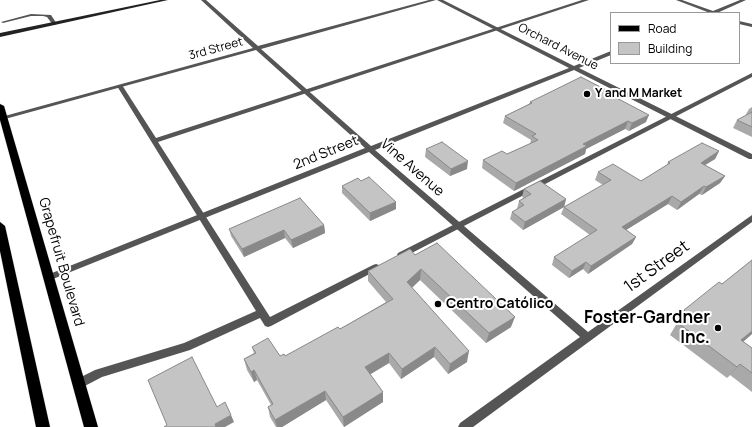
<!DOCTYPE html>
<meta charset="utf-8">
<style>
body{margin:0}
#map{position:relative;width:752px;height:427px;overflow:hidden;background:#fff;font-family:Manrope,sans-serif}
canvas{display:block}
.legend{position:absolute;left:610px;top:12px;width:130px;height:52px;box-sizing:border-box;background:#fff;border:1px solid #999;margin:0;padding:5px 7px;list-style:none;font-size:12px;color:#000}
.legend li{display:flex;align-items:center;gap:8px;height:20px}
.legend b{width:20px;border:1px solid #999}
</style>
<div id="map">
<canvas width="752" height="427"></canvas>
<ul class="legend">
<li><b style="height:5px;background:#000"></b>Road</li>
<li><b style="height:11px;background:#c4c4c4"></b>Building</li>
</ul>
</div>
<script>
const ctx = document.querySelector('canvas').getContext('2d');
ctx.lineJoin = 'round';
const poly = rows => new Path2D(rows.map(r => 'M' + r).join(''));
function strokePath(path, color, width, dash) { ctx.strokeStyle = color; ctx.lineWidth = width; ctx.lineCap = dash ? 'butt' : 'round'; ctx.setLineDash(dash || []); ctx.stroke(path); }
function paint(path, color) { ctx.fillStyle = color; ctx.fill(path, 'evenodd'); }
function label(font, color, halo, rows, align = 'center') {
  ctx.font = font + ' Manrope,sans-serif'; ctx.lineWidth = 4; ctx.setLineDash([]); ctx.textBaseline = 'middle'; ctx.strokeStyle = halo; ctx.fillStyle = color; for (const [text, x, y, turn = 0] of rows) {
    ctx.save(); ctx.translate(x, y); ctx.rotate((+turn || 0) * Math.PI / 180); ctx.textAlign = isNaN(turn) ? turn : align; if (halo) ctx.strokeText(text, 0, 0); ctx.fillText(text, 0, 0); ctx.restore();
  }
}
const lane = poly([
 [582,0,589,0,158,142,270,317,373,265,376,264,379,265,380,267,379,269,271,326,268,327,265,326,260,318,190,350,102,377,79,389,75,388,74,384,75,380,95,370,184,343,256,311,117,86,118,85,122,85,156,138,582,0],
 [31,14,51,15,57,24,53,25,47,17,43,16,31,16,3,23,1,22,31,14],
 [752,73,752,77,404,257,401,258,398,257,397,255,398,253,752,73]
]);
const street = poly([
 [201,0,206,0,258,46,429,0,436,0,261,49,371,146,569,68,437,0,443,0,574,66,611,51,611,55,579,68,752,154,752,159,749,159,574,70,375,150,588,332,752,215,752,222,473,427,458,427,460,423,580,337,369,152,53,279,50,280,47,279,45,277,47,275,365,148,256,50,5,119,0,118,1,117,253,48,201,0],
 [676,0,682,0,713,11,740,0,746,0,717,13,710,13,676,0],
 [739,21,752,24,752,27,739,24,739,21]
]);
const secondary = poly([
 [160,0,168,0,0,37,0,33,160,0]
]);
const primary = poly([
 [0,104,4,106,98,427,84,427,0,120,0,104],
 [0,222,5,226,50,427,36,427,0,251,0,222]
]);
const wall = poly([
 [613,97,646,122,629,131,625,129,586,149,585,154,514,191,482,168,483,160,507,154,530,144,531,140,503,123,505,116,529,104,530,102],
 [752,107,752,137,733,128,737,120,745,116,749,109],
 [426,149,467,169,450,176,425,157],
 [719,151,715,159,705,165,725,176,720,183,702,195,699,194,677,210,668,204,626,230,636,237,632,244,588,274,583,269,569,278,552,265,554,257,590,235,561,214,564,207,603,185,595,180,598,172,641,181,667,165,668,162],
 [361,181,396,202,396,209,370,221,342,193,342,186],
 [524,189,566,199,564,207,523,230,510,219,512,212,517,209,519,201,524,198,522,197],
 [324,225,325,233,293,248,285,238,244,257,231,236,229,229],
 [415,255,511,327,486,343,420,280,412,288,467,362,448,374,434,357,401,379,389,363,370,374,383,402,344,427,326,400,282,427,276,427,270,417,268,407,271,405,257,380,254,382,247,370,244,359,254,353,252,347,280,356,285,356,340,329,386,302,368,281,368,271],
 [752,260,752,334,743,342,752,348,752,392,730,375,727,378,670,335,677,323,676,322,684,310,722,284]
]);
const shadedWall = poly([
 [649,115,646,122,629,131,632,123],
 [628,121,625,129,586,149,585,154,514,191,516,183,583,144],
 [719,151,715,159,697,170,701,163],
 [468,161,467,169,450,176,451,169],
 [725,176,720,183,702,195,706,187],
 [704,186,699,194,677,210,681,202],
 [672,196,668,204,618,235,622,227],
 [566,199,564,207,523,230,525,222],
 [396,202,396,209,370,221,370,213],
 [324,225,325,233,293,248,291,240],
 [284,230,285,238,244,257,242,249],
 [636,237,632,244,588,274,591,266],
 [586,262,583,269,569,278,572,271],
 [421,269,420,280,406,293,407,282],
 [515,317,511,327,486,343,489,333],
 [752,331,752,334,731,352,741,340],
 [435,347,434,357,401,379,402,369],
 [469,351,467,362,448,374,450,364],
 [389,353,389,363,366,377,365,367],
 [740,364,730,375,727,378,737,367],
 [254,370,257,380,254,382,251,372],
 [325,391,326,400,282,427,277,427,275,420],
 [383,392,383,402,344,427,343,417],
 [231,415,234,422,225,427,216,427,215,424]
]);
const building = poly([
 [581,77,614,94,611,95,649,115,632,123,628,121,583,144,587,146,516,183,483,160,502,151,507,154,538,140,532,136,536,134,505,116,532,103,530,102,581,77],
 [752,112,752,127,737,120,752,112],
 [442,142,468,161,451,169,426,149,442,142],
 [702,143,719,151,701,163,725,176,706,187,704,186,681,202,672,196,622,227,636,237,591,266,586,262,572,271,554,257,597,230,564,207,611,180,598,172,613,164,641,181,670,163,668,162,702,143],
 [369,177,396,202,370,213,342,186,358,178,361,181,369,177],
 [540,181,566,199,525,222,512,212,524,205,519,201,531,194,524,189,540,181],
 [300,198,324,225,291,240,284,230,242,249,229,229,300,198],
 [437,243,515,317,489,333,421,269,407,282,469,351,450,364,435,347,402,369,389,353,365,367,383,392,343,417,325,391,275,420,268,407,273,404,254,370,251,372,244,359,256,353,252,347,268,338,280,356,284,354,285,356,338,327,340,329,393,299,368,271,410,249,415,255,437,243],
 [752,260,752,331,741,340,752,348,752,373,740,364,737,367,678,323,688,314,684,310,719,282,722,284,752,260],
 [192,357,217,407,225,402,231,415,215,424,216,427,164,427,167,425,148,380,192,357]
]);
const markers = [
 [587,94,4,"#000"],
 [438,304,4,"#000"],
 [718,328,4,"#000"]
];
const farStreetnames = [
 ["Orchard Avenue",558,47,27],
 ["3rd Street",216,49,-15]
];
const farPoinames = [
 ["Y and M Market",595,94]
];
const streetNames = [
 ["2nd Street",326,153,-22],
 ["Vine Avenue",412,168,41],
 ["Grapefruit Boulevard",61,262,74]
];
const poiNames = [
 ["Centro Católico",446,304]
];
const nearStreetnames = [
 ["1st Street",657,267,-36]
];
const nearPoinames = [
 ["Foster-Gardner",710,318],
 ["Inc.",710,338]
];
strokePath(primary, '#dbdbdb', 1);
paint(lane, '#555');
paint(street, '#555');
paint(secondary, '#222');
paint(primary, '#000');
paint(wall, '#a9a9a9');
paint(shadedWall, '#898989');
paint(building, '#c4c4c4');
strokePath(building, '#898989', 1);
for (const [x, y, r, color] of markers) { const dot = new Path2D(); dot.arc(x, y, r, 0, 2 * Math.PI); ctx.fillStyle = color; ctx.fill(dot); strokePath(dot, '#fff', 1.5); }
label('12px', '#000', '#fff', farStreetnames);
label('bold 12px', '#000', '#fff', farPoinames, 'left');
label('14px', '#000', '#fff', streetNames);
label('bold 14px', '#000', '#fff', poiNames, 'left');
label('17px', '#000', '#fff', nearStreetnames);
label('bold 17px', '#000', '#fff', nearPoinames, 'right');
</script>
